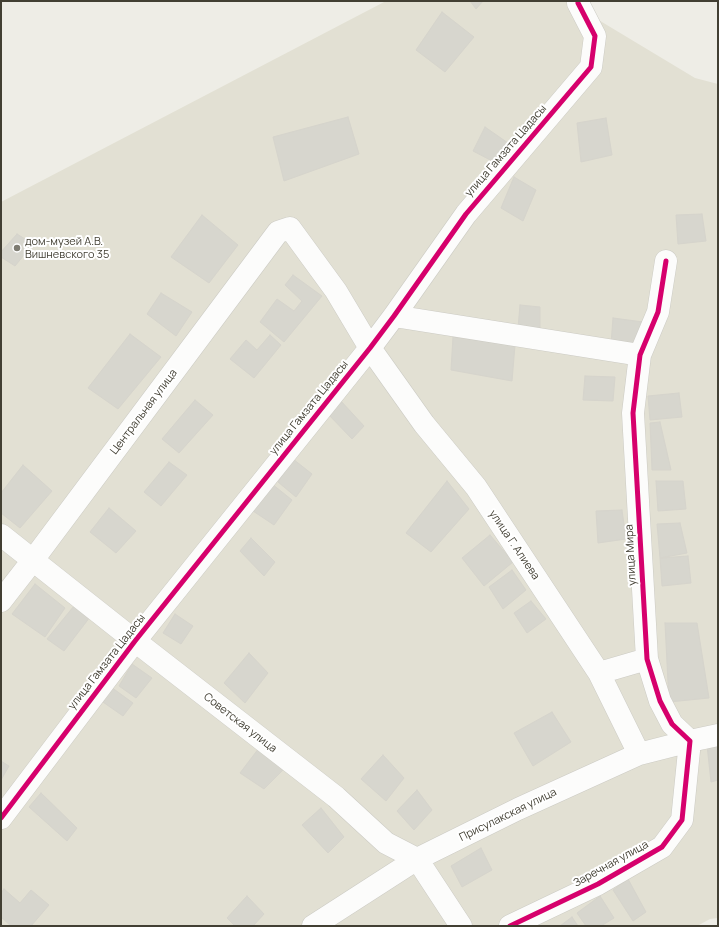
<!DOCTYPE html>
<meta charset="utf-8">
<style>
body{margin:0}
#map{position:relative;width:719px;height:927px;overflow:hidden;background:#eeede6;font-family:Manrope,sans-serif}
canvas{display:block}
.frame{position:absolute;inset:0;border:2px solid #423f33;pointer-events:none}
</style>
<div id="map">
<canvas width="719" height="927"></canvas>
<div class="frame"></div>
</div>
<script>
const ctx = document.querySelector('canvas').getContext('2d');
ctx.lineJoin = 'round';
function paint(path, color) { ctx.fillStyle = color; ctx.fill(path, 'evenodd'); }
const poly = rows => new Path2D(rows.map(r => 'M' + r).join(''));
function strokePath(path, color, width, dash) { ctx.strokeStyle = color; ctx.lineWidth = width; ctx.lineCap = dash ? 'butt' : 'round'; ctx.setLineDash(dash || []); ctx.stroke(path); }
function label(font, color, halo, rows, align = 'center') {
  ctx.font = font + ' Manrope,sans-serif'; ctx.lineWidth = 4; ctx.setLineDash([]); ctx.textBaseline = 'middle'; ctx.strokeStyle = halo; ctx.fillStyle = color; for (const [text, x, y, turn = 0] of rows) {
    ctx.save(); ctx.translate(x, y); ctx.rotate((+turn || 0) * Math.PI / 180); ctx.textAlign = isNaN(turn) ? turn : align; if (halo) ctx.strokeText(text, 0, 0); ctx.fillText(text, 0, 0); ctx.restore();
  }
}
const residential = poly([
 [386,1,567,1,695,78,718,84,718,918,710,919,697,926,1,926,1,202]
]);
const building = poly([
 [470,1,483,1,476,9,470,1],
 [442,12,474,37,445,72,416,50,442,12],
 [348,117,359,154,284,181,273,137,348,117],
 [606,118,612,155,581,162,577,123,606,118],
 [485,127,508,143,498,164,473,151,485,127],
 [514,177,536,190,523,221,501,208,514,177],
 [702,214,706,241,678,244,676,215,702,214],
 [202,215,238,245,209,283,171,257,202,215],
 [17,234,33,244,15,266,1,257,1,252,17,234],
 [293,275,322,296,284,342,260,322,277,299,294,311,302,301,285,285,293,275],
 [161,293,192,312,176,336,147,314,161,293],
 [520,305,540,307,540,330,518,328,520,305],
 [613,318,643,322,640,347,611,344,613,318],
 [130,334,161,357,118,409,88,388,130,334],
 [270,335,281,345,254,378,230,359,246,340,257,350,270,335],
 [453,337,515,345,512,381,451,370,453,337],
 [585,376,615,377,613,401,583,400,585,376],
 [679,393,682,417,650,420,648,396,679,393],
 [195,400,213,415,179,453,162,439,195,400],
 [340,400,364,426,352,439,329,415,340,400],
 [660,422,671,470,652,470,650,423,660,422],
 [293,459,312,474,296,497,278,482,293,459],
 [169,462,187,475,161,506,144,492,169,462],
 [23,465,52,491,20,528,1,513,1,493,23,465],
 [447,481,469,509,431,552,406,533,447,481],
 [656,481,683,481,686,509,658,511,656,481],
 [272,484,292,500,274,525,253,511,272,484],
 [109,508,136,531,116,553,90,532,109,508],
 [622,510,626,539,598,543,596,511,622,510],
 [680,523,687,553,660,558,657,524,680,523],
 [490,535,513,562,484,586,462,558,490,535],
 [251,538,275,562,264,576,240,551,251,538],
 [688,556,691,583,662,586,660,558,688,556],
 [512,570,526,590,503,609,489,587,512,570],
 [35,584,65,608,45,637,12,614,35,584],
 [531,601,546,619,527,633,514,613,531,601],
 [74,606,90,617,64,651,47,639,74,606],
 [175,614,193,626,181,644,163,633,175,614],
 [665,623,697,623,709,698,669,702,665,623],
 [249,653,268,673,245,703,224,683,249,653],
 [132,664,152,678,136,698,119,686,132,664],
 [111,687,133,703,123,716,100,700,111,687],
 [552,712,571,742,533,766,514,733,552,712],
 [718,744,718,780,711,782,707,745,718,744],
 [259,748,283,770,264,789,240,773,259,748],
 [383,755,404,778,386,801,361,779,383,755],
 [1,761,9,766,1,780,1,761],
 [417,790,432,810,414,830,397,811,417,790],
 [41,793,77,828,67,841,29,807,41,793],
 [321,808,344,837,328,853,302,825,321,808],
 [481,848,492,870,462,887,451,866,481,848],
 [628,879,646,912,633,921,613,890,628,879],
 [4,889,20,903,31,890,49,905,31,926,11,926,1,917,1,893,4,889],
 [247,896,264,914,253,926,235,926,227,918,247,896],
 [600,896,614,918,601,926,586,926,577,913,600,896],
 [572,917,578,926,560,926,572,917]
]);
const minor = poly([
 [394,316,640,355],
 [1,535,135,641,336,797,386,843,417,859,461,926],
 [1,601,33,560,278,232,290,228,336,291,370,348,424,424,476,487,599,673,639,754],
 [599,673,647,659],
 [1,818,135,641,370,348,394,316,466,214,591,67,595,36,578,3],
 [313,926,417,859,518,809,639,754,690,741,718,735],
 [510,926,598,884,662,847,682,820,690,741,672,724,660,701,647,659,633,413,640,355,658,312,666,261]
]);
const cycleway = poly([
 [1,818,135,641,370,348,394,316,466,214,591,67,595,36,578,3],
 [510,926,598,884,662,847,682,820,690,741,672,724,660,701,647,659,633,413,640,355,658,312,666,261]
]);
const markers = [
 [17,248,4,"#7e7c72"]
];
const streetNames = [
 ["улица Гамзата Цадасы",506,151,-49],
 ["улица Гамзата Цадасы",309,408,-51],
 ["Центральная улица",144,412,-53],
 ["улица Г. Алиева",514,545,56],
 ["улица Мира",631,555,-93],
 ["улица Гамзата Цадасы",107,662,-52],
 ["Советская улица",240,723,38],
 ["Присулакская улица",508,815,-26],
 ["Заречная улица",611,864,-29]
];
const poiNames = [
 ["дом-музей А.В.",25,242],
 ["Вишневского 35",25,255]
];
paint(residential, '#e2e0d3');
paint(building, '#d7d6ce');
strokePath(building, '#d6d4cc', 1);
strokePath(minor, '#cccbc4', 23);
strokePath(minor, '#fcfcfb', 22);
strokePath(cycleway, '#d6006c', 5);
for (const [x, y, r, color] of markers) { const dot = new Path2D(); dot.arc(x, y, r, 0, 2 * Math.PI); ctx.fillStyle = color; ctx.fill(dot); strokePath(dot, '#fff', 1.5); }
label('11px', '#423f33', '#fff', streetNames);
label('11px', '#423f33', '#fff', poiNames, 'left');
</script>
